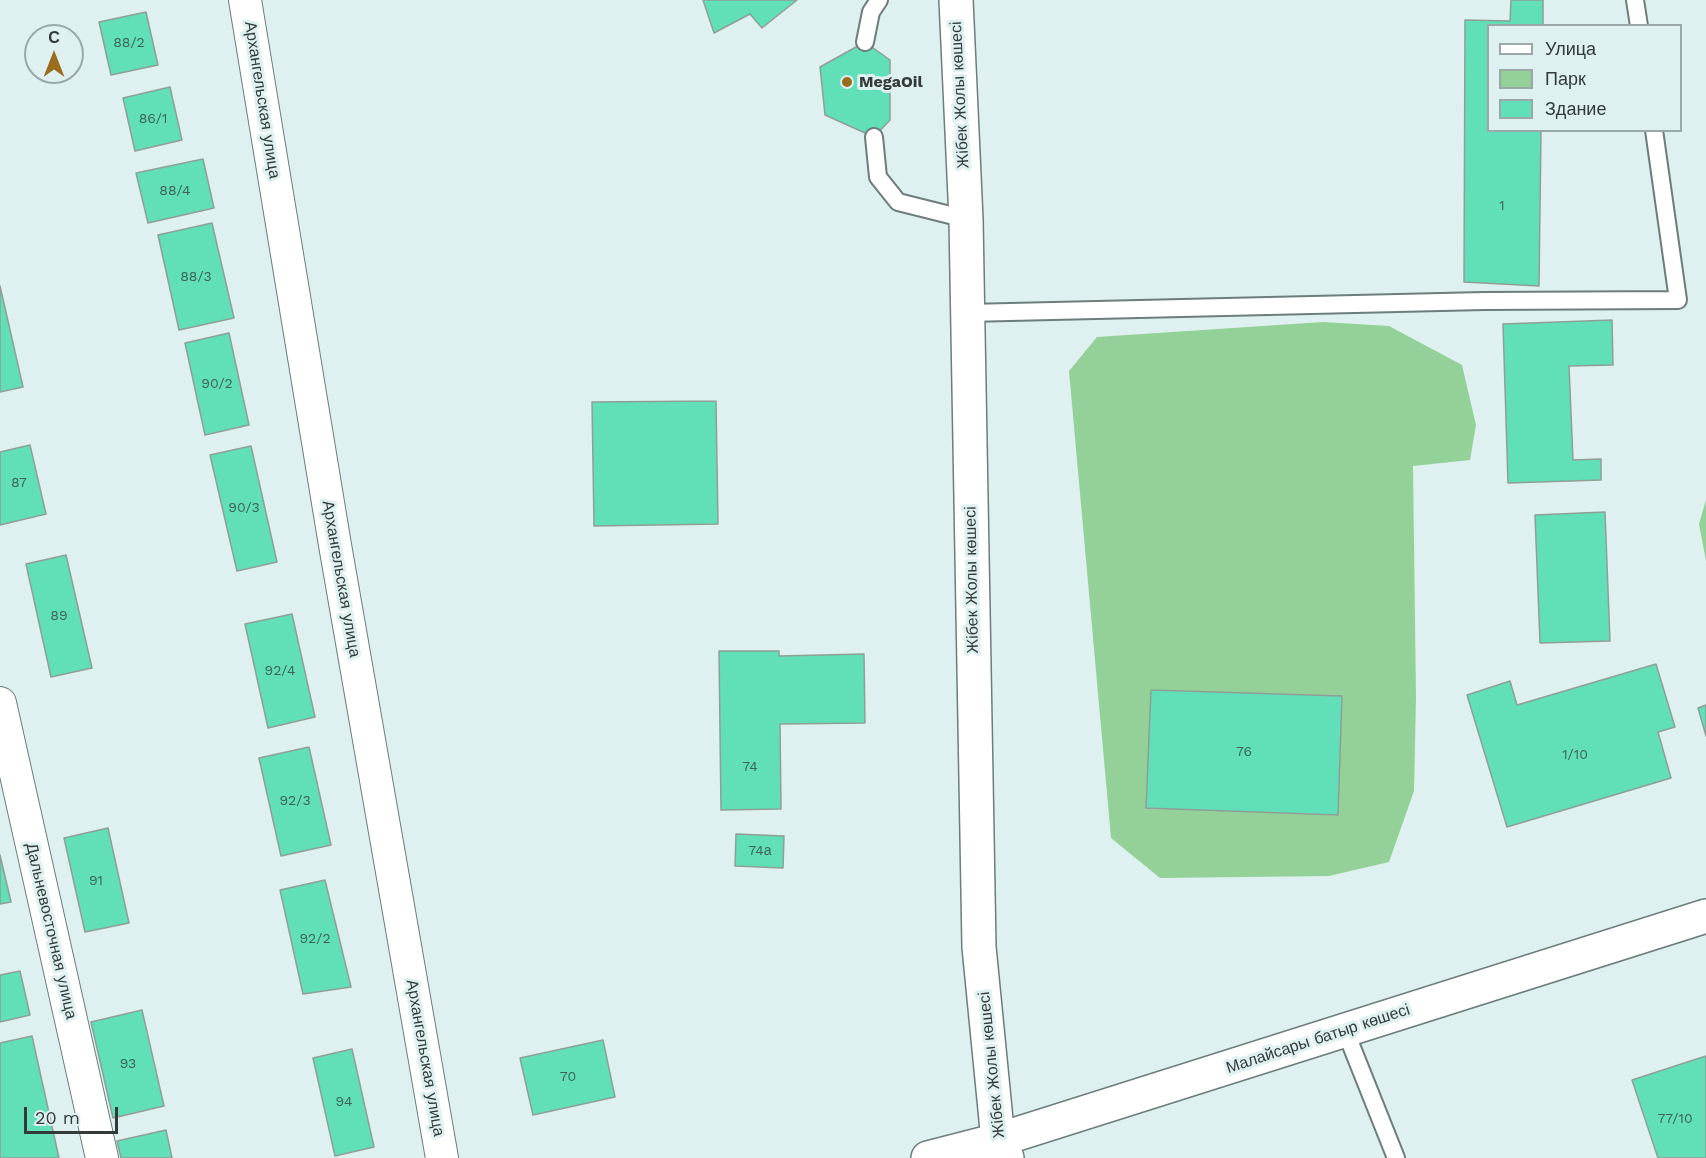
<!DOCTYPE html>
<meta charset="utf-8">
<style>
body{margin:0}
#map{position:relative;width:1706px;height:1158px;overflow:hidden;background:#def1f0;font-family:"Work Sans",sans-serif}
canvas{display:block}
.legend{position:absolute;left:1487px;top:24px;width:195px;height:108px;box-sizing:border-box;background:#def1f0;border:2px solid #9aa8a7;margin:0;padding:8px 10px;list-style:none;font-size:18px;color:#333a3a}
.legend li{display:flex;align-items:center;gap:12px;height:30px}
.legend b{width:30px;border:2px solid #9aa8a7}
.north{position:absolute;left:24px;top:24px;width:60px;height:60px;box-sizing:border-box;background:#def1f0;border:2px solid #9aa8a7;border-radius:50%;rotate:0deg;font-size:16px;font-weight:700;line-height:24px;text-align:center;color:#333a3a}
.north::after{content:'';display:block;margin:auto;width:21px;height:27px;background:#9b6c1e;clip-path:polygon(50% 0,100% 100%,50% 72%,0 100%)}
.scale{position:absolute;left:24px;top:1107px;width:94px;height:27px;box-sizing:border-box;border:3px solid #333a3a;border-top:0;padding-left:8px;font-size:18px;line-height:21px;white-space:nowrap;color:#333a3a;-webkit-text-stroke:4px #def1f0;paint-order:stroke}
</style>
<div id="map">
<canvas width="1706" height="1158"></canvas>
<ul class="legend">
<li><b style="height:8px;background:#fff"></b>Улица</li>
<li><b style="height:16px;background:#94d198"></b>Парк</li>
<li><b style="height:16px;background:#60dfb8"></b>Здание</li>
</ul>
<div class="north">С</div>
<div class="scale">20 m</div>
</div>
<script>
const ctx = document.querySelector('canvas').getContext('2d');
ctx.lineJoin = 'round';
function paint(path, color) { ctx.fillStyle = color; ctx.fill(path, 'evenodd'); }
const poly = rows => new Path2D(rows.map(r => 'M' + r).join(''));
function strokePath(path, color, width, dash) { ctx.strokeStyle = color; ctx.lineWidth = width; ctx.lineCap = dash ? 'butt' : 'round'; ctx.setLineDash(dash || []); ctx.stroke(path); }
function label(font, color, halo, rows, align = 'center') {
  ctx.font = font + ' "Work Sans",sans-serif'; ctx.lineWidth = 6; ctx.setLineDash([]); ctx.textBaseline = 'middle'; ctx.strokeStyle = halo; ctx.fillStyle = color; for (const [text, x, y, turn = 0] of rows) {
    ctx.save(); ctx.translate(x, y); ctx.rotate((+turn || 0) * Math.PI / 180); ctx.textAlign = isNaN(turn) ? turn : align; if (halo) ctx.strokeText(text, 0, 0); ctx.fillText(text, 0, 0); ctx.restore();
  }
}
const green = poly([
 [1323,322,1389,326,1462,365,1476,425,1470,460,1413,466,1416,698,1414,791,1389,862,1329,876,1160,878,1111,838,1069,371,1097,337],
 [1706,500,1706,561,1699,524]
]);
const building = poly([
 [703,0,797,0,762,28,750,14,714,33,703,0],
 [1511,0,1543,0,1543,26,1488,26,1488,130,1541,130,1539,286,1464,282,1465,20,1510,21,1511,0],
 [146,12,158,65,111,75,99,22,146,12],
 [865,42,890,60,890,120,874,137,825,115,820,67,865,42],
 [170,87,182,140,135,151,123,98,170,87],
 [203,159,214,208,148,223,136,173,203,159],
 [212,223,234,318,179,330,158,235,212,223],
 [0,286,23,387,0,392,0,286],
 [1612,320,1613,365,1569,366,1573,460,1601,459,1601,480,1508,483,1503,324,1612,320],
 [229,333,249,425,205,435,185,343,229,333],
 [716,401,718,524,594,526,592,402,716,401],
 [30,445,46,514,0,525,0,452,30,445],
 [251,446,277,562,237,571,210,455,251,446],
 [1605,512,1610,641,1540,643,1535,515,1605,512],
 [66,555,92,668,51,677,26,564,66,555],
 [292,614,315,717,268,728,245,624,292,614],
 [719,651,779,651,779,656,864,654,865,723,780,724,781,809,721,810,719,651],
 [1656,664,1675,727,1658,732,1671,778,1507,827,1467,695,1510,681,1517,705,1656,664],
 [1151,690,1342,696,1338,815,1146,808,1151,690],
 [1706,705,1706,736,1698,708,1706,705],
 [309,747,331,845,281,856,259,758,309,747],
 [108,828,129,923,85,932,64,838,108,828],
 [736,834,784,836,783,868,735,866,736,834],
 [0,855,11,902,0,904,0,855],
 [325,880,351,987,303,994,280,890,325,880],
 [20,971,30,1015,0,1022,0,975,20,971],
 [142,1010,164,1106,113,1118,91,1022,142,1010],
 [32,1036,59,1158,0,1158,0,1043,32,1036],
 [603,1040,615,1097,533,1115,520,1058,603,1040],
 [352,1049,374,1147,335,1156,313,1058,352,1049],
 [1706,1056,1706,1158,1658,1158,1632,1080,1706,1056],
 [166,1130,172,1158,121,1158,117,1141,166,1130]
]);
const service = poly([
 [1635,0,1639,26],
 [865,42,871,12,879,0],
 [874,137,878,177,898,202,966,219],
 [967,313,1484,301,1678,300,1654,130],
 [1345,1030,1396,1158]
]);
const minor = poly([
 [245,0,335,545,442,1158],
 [0,703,102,1158]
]);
const primary = poly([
 [928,1158,998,1140]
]);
const trunk = poly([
 [956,0,966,219,979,947,998,1140,1007,1158],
 [998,1140,1706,916]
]);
const markers = [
 [847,82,6,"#9b6c1e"]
];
const numberNames = [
 ["88/2",129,43],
 ["86/1",153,119],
 ["88/4",175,191],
 ["1",1502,206],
 ["88/3",196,277],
 ["90/2",217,384],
 ["87",19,483],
 ["90/3",244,508],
 ["89",59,616],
 ["92/4",280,671],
 ["76",1244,752],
 ["1/10",1575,755],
 ["74",750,767],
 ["92/3",295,801],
 ["74а",760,851],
 ["91",96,881],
 ["92/2",315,939],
 ["93",128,1064],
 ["70",568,1077],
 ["94",344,1102],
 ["77/10",1675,1119]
];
const poiNames = [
 ["MegaOil",859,82]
];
const streetNames = [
 ["Жібек Жолы көшесі",960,95,-93],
 ["Архангельская улица",262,100,81],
 ["Архангельская улица",341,579,80],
 ["Жібек Жолы көшесі",972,580,-91],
 ["Дальневосточная улица",51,931,77],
 ["Малайсары батыр көшесі",1318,1039,-18],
 ["Архангельская улица",425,1058,80],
 ["Жібек Жолы көшесі",992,1065,-96]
];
paint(green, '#94d198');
paint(building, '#60dfb8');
strokePath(building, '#8f9f98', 1.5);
strokePath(service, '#6c7d7c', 20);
strokePath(minor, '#6c7d7c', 34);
strokePath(primary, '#6c7d7c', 36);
strokePath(trunk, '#6c7d7c', 36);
strokePath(service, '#fff', 16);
strokePath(minor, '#fff', 32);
strokePath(primary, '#fff', 33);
strokePath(trunk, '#fff', 33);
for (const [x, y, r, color] of markers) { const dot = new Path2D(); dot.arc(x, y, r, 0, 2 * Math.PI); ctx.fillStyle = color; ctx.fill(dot); strokePath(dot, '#def1f0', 2); }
label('14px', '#3e635a', null, numberNames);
label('bold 16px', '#333a3a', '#def1f0', poiNames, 'left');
label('16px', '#333a3a', '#def1f0', streetNames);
</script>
